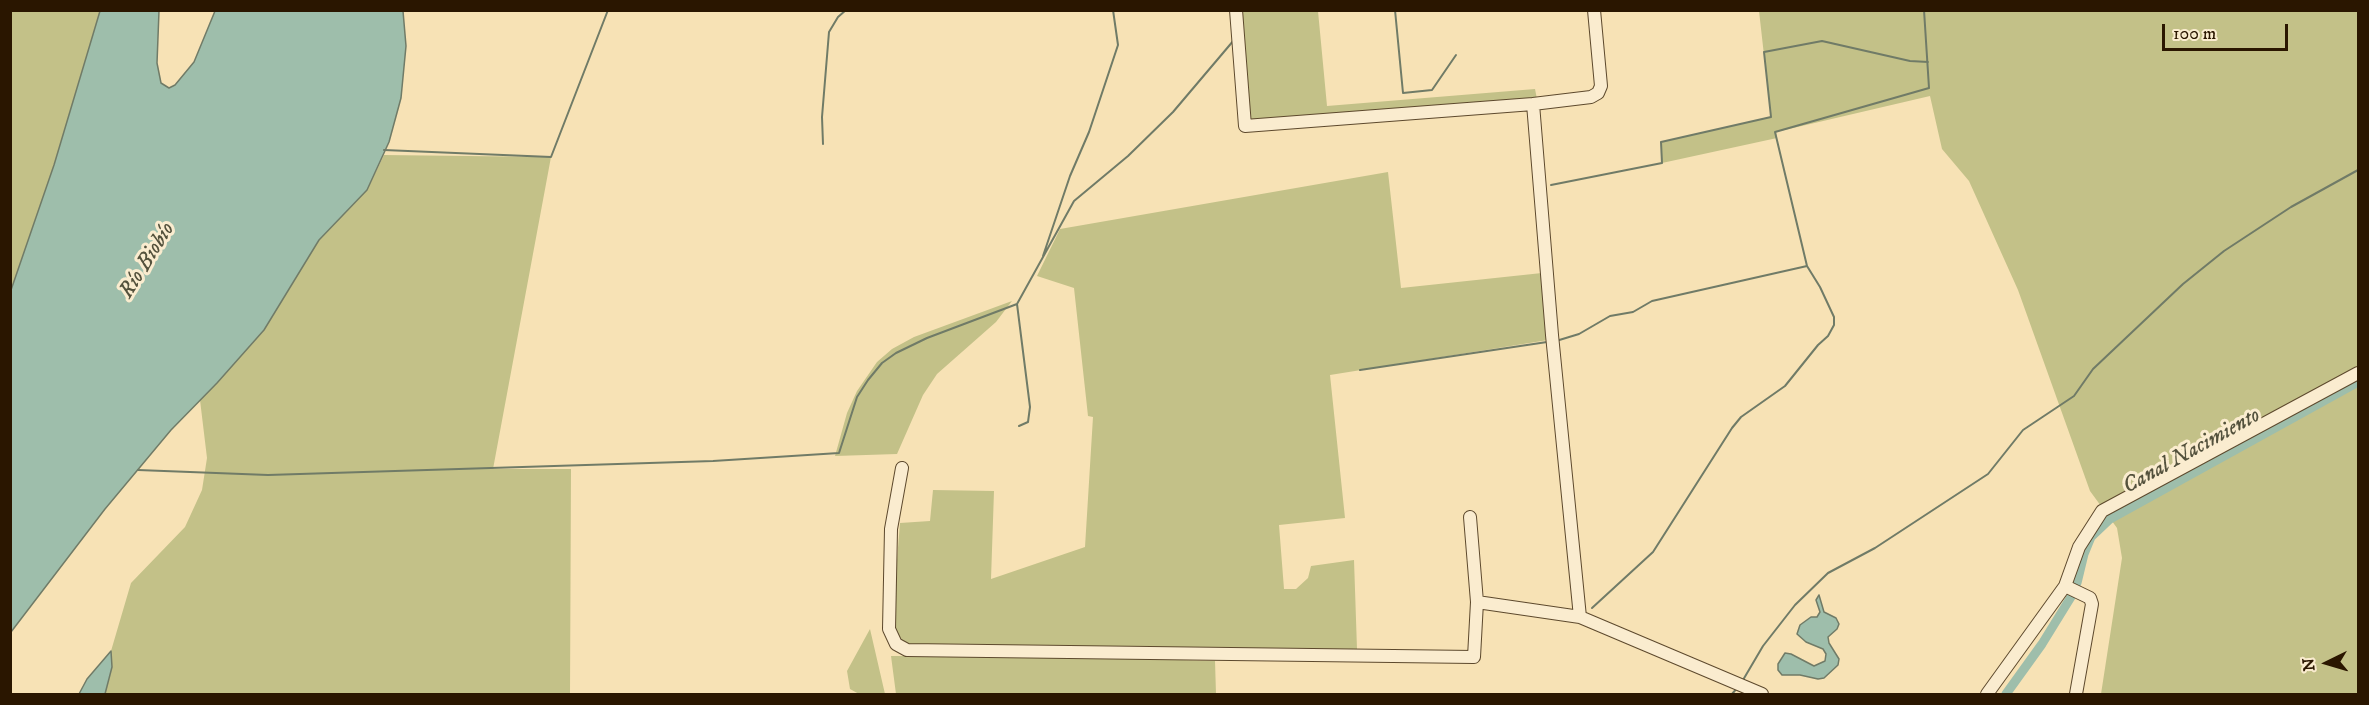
<!DOCTYPE html>
<meta charset="utf-8">
<style>
body{margin:0}
#map{position:relative;width:2369px;height:705px;overflow:hidden;background:#f7e2b5;font-family:"IM FELL DW Pica",serif}
canvas{display:block}
.frame{position:absolute;inset:0;border:12px solid #2a1600;pointer-events:none}
.north{position:absolute;left:2297px;top:633px;width:60px;height:60px;-webkit-text-stroke:4px #faeccf;paint-order:stroke;rotate:265deg;font-size:16px;font-weight:700;line-height:24px;text-align:center;color:#2a1600}
.north::after{content:'';display:block;margin:auto;width:21px;height:27px;background:#2a1600;clip-path:polygon(50% 0,100% 100%,50% 72%,0 100%)}
.scale{position:absolute;left:2162px;top:24px;width:126px;height:27px;box-sizing:border-box;border:3px solid #2a1600;border-top:0;padding-left:8px;font-size:18px;line-height:21px;white-space:nowrap;color:#2a1600;-webkit-text-stroke:4px #faeccf;paint-order:stroke}
</style>
<div id="map">
<canvas width="2369" height="705"></canvas>
<div class="frame"></div>
<div class="north">N</div>
<div class="scale">100 m</div>
</div>
<script>
const ctx = document.querySelector('canvas').getContext('2d');
ctx.lineJoin = 'round';
function paint(path, color) { ctx.fillStyle = color; ctx.fill(path, 'evenodd'); }
const poly = rows => new Path2D(rows.map(r => 'M' + r).join(''));
function strokePath(path, color, width, dash) { ctx.strokeStyle = color; ctx.lineWidth = width; ctx.lineCap = dash ? 'butt' : 'round'; ctx.setLineDash(dash || []); ctx.stroke(path); }
function label(font, color, halo, rows, align = 'center') {
  ctx.font = font + ' "IM FELL DW Pica",serif'; ctx.lineWidth = 6; ctx.setLineDash([]); ctx.textBaseline = 'middle'; ctx.strokeStyle = halo; ctx.fillStyle = color; for (const [text, x, y, turn = 0] of rows) {
    ctx.save(); ctx.translate(x, y); ctx.rotate((+turn || 0) * Math.PI / 180); ctx.textAlign = isNaN(turn) ? turn : align; if (halo) ctx.strokeText(text, 0, 0); ctx.fillText(text, 0, 0); ctx.restore();
  }
}
const green = poly([
 [10,11,100,11,54,165,11,290],
 [1241,11,1318,11,1327,106,1535,89,1537,99,1248,120],
 [1759,11,2358,11,2358,694,2101,694,2122,558,2117,528,2090,491,2018,290,1969,181,1942,149,1930,96,1776,132,1777,138,1662,163,1661,142,1771,117],
 [384,155,551,157,493,469,571,469,570,694,105,694,112,667,111,651,131,583,185,527,202,490,207,458,200,400,264,330,319,240,367,190],
 [1388,172,1401,288,1542,273,1548,340,1330,375,1345,518,1279,525,1284,589,1296,589,1308,578,1311,566,1354,560,1357,649,909,647,900,641,892,622,900,523,930,521,933,490,994,491,991,579,1085,547,1093,417,1088,416,1074,288,1037,276,1060,229],
 [1012,301,996,322,937,374,923,395,897,454,835,456,847,413,857,391,877,362,892,349,914,337],
 [870,629,885,694,859,694,850,689,847,671],
 [891,656,1047,656,1215,661,1216,694,896,694]
]);
const water = poly([
 [100,11,159,11,157,63,161,83,169,88,175,85,194,62,215,11,403,11,406,46,401,98,389,142,367,190,319,240,264,330,217,383,171,430,105,509,11,632,11,290,54,165,100,11],
 [1819,595,1824,612,1836,618,1839,624,1837,629,1828,637,1829,643,1839,659,1838,665,1824,678,1818,679,1800,675,1782,675,1778,670,1778,664,1785,653,1791,654,1814,666,1825,661,1826,654,1823,649,1806,642,1797,634,1800,625,1811,617,1817,617,1820,612,1816,600,1819,595],
 [111,651,112,667,105,694,79,694,87,679,111,651]
]);
const stream = poly([
 [1395,10,1403,93,1432,90,1456,55],
 [823,144,822,117,829,32,838,17,846,10],
 [384,150,551,157,608,10],
 [1551,185,1662,163,1661,142,1771,117,1764,52,1822,41,1910,61,1928,62],
 [1043,256,1070,176,1089,132,1118,45,1113,10],
 [1017,304,1030,407,1028,422,1019,426],
 [1556,341,1579,334,1610,316,1633,312,1652,301,1807,266,1775,132,1929,88,1924,10],
 [1360,370,1547,342],
 [138,470,268,475,713,461,839,453,857,397,868,380,882,363,896,353,927,338,1017,304,1074,201,1128,156,1173,112,1234,40],
 [1592,608,1653,552,1732,428,1741,417,1785,386,1818,345,1828,336,1834,325,1834,317,1820,287,1807,266],
 [1743,680,1763,646,1795,605,1828,573,1875,548,1988,474,2023,430,2074,396,2093,369,2183,284,2224,251,2291,207,2358,170],
 [1732,694,1738,687]
]);
const canal = poly([
 [2077,583,2084,554,2091,537,2110,519,2358,382],
 [2006,694,2042,644,2071,597]
]);
const minor = poly([
 [1236,10,1245,126,1533,104,1552,335,1580,617,1762,694],
 [1533,104,1591,97,1598,93,1601,86,1594,10],
 [902,468,891,529,889,629,896,644,907,650,1474,657,1477,602],
 [1470,517,1477,602,1580,617],
 [2065,586,2090,598,2092,604,2076,694],
 [1987,694,2065,586,2079,547,2102,511,2358,373]
]);
const waterNames = [
 ["Río Biobío",148,261,-58],
 ["Canal Nacimiento",2192,452,-29]
];
paint(green, '#c3c188');
paint(water, '#9ebeab');
strokePath(water, '#707b67', 1.5);
strokePath(stream, '#707b67', 2);
strokePath(canal, '#9ebeab', 9);
strokePath(minor, '#5d492d', 14);
strokePath(minor, '#faeccf', 12);
label('italic 22px', '#53513c', '#faeccf', waterNames);
</script>
